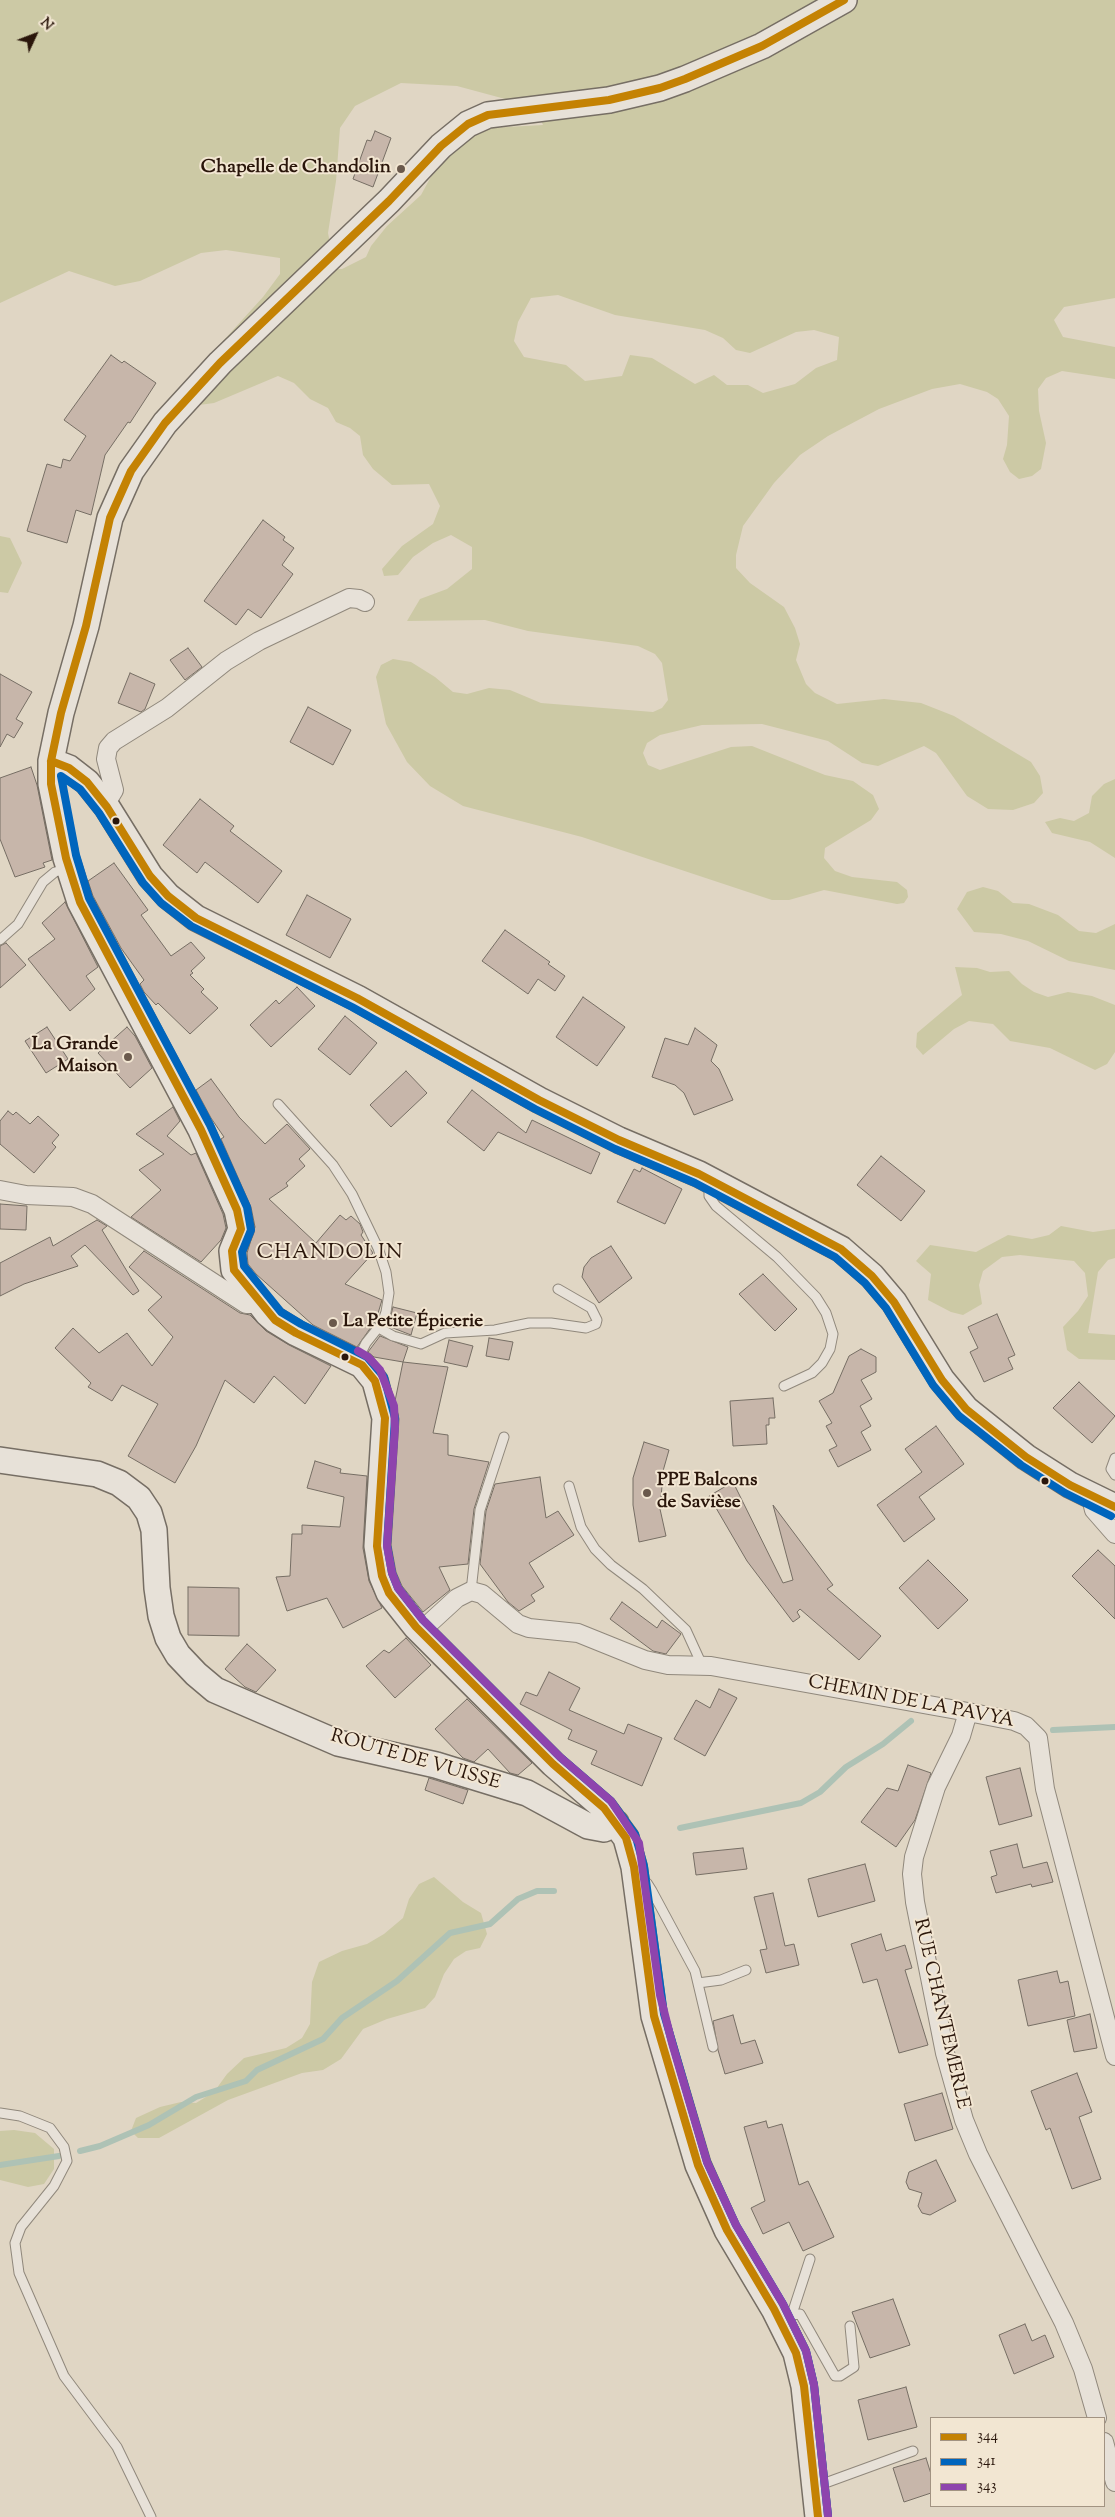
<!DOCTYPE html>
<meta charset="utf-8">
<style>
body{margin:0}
#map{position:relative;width:1115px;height:2517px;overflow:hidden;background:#e0d6c4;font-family:"Sorts Mill Goudy",serif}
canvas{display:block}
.legend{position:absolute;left:930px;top:2417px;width:175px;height:90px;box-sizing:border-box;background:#f2e6d2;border:1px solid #a29382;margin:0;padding:6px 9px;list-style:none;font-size:15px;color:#2a160b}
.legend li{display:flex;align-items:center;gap:10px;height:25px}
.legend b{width:25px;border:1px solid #a29382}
.north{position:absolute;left:10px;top:10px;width:50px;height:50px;-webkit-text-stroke:4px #f2e6d2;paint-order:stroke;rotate:47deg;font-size:14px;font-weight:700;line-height:20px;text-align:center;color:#2a160b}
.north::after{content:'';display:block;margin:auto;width:18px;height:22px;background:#2a160b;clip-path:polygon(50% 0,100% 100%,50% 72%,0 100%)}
</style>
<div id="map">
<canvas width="1115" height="2517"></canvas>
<ul class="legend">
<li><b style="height:6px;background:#c48203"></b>344</li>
<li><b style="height:6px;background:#0065bd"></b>341</li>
<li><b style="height:6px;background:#8e44ad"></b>343</li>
</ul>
<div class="north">N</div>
</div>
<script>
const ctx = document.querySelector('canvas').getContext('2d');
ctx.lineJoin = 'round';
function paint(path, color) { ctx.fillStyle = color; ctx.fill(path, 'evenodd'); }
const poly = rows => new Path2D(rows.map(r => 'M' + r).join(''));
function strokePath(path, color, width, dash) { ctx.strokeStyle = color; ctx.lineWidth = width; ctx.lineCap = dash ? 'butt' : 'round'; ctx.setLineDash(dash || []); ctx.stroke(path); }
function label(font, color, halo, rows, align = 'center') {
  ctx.font = font + ' "Sorts Mill Goudy",serif'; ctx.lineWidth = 4; ctx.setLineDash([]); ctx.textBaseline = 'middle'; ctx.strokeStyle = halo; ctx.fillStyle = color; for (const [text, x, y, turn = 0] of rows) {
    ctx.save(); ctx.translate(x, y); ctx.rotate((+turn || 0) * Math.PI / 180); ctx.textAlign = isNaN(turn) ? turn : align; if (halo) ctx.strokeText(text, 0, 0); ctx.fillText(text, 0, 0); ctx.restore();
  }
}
const green = poly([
 [0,0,1115,0,1115,298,1064,307,1054,320,1063,337,1115,347,1115,379,1062,371,1046,378,1038,389,1039,411,1046,443,1041,469,1032,476,1019,479,1010,472,1003,459,1007,445,1009,416,998,399,987,392,960,384,932,389,879,409,828,436,800,455,774,483,743,526,736,555,736,568,750,583,784,607,795,628,800,644,796,660,806,684,815,693,837,704,884,699,921,703,954,716,1031,762,1040,776,1043,793,1034,803,1013,810,988,809,967,796,936,753,924,746,878,766,862,763,828,741,762,724,702,725,660,735,647,743,643,753,648,765,660,770,731,747,752,746,825,775,853,781,873,795,879,809,871,820,825,848,824,858,835,871,852,877,897,882,907,890,908,897,904,903,897,904,824,890,789,900,772,900,582,837,463,806,430,786,407,762,386,724,376,677,381,665,393,659,411,662,435,677,453,692,467,694,489,688,510,690,541,703,653,712,662,708,668,700,662,663,655,654,638,646,528,631,485,620,407,621,420,599,447,589,472,569,472,547,451,535,433,543,413,557,398,575,384,576,382,569,402,546,433,524,440,506,429,484,392,485,373,469,363,455,360,436,350,428,336,422,328,408,310,399,294,383,278,376,214,403,199,405,196,381,214,351,263,297,280,274,280,258,226,250,201,253,140,281,115,286,69,271,0,303],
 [401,83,457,86,509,100,532,100,543,125,489,128,466,134,441,158,421,195,387,226,371,246,366,257,342,269,335,269,328,233,336,181,340,128,355,106],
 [558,295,615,315,705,330,723,338,736,350,750,353,796,332,814,330,839,337,837,360,816,368,795,384,763,393,748,385,727,385,714,375,695,384,652,358,630,355,622,376,585,381,566,365,524,357,514,341,518,322,531,298],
 [0,536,10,538,22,563,8,593,0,592],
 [1115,779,1115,858,1090,842,1052,833,1045,822,1060,818,1074,821,1089,813,1092,796,1104,784],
 [983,887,998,891,1013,903,1029,904,1058,915,1079,931,1096,933,1115,924,1115,970,1069,961,1028,941,1001,934,974,932,957,909,967,892],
 [955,967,977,968,990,972,1009,971,1022,984,1034,992,1048,997,1068,992,1092,996,1115,1005,1115,1052,1107,1064,1095,1070,1050,1048,1010,1041,993,1024,969,1021,954,1029,923,1055,916,1047,917,1033,962,995],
 [1061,1226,1093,1232,1115,1229,1115,1258,1108,1260,1098,1272,1088,1333,1115,1335,1115,1360,1079,1359,1067,1350,1063,1327,1078,1311,1088,1296,1085,1273,1074,1261,1020,1255,1002,1257,983,1271,979,1285,982,1304,963,1315,951,1312,928,1300,931,1274,916,1261,930,1245,976,1252,1008,1235,1032,1239,1049,1235],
 [434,1877,463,1902,481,1913,487,1934,480,1948,466,1951,454,1959,444,1974,435,1997,425,2008,387,2019,363,2029,341,2059,323,2070,302,2073,228,2100,159,2138,138,2138,131,2131,136,2118,160,2107,181,2102,196,2103,214,2092,227,2074,244,2058,286,2048,302,2038,310,2024,312,1982,319,1962,342,1951,367,1944,384,1934,403,1918,409,1899,419,1884],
 [14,2130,35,2133,54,2149,54,2169,44,2184,28,2187,0,2180,0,2131]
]);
const stream = poly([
 [1053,1730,1115,1727],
 [680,1828,801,1803,820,1792,846,1767,883,1744,911,1721],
 [80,2151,100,2146,149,2125,196,2097,246,2081,257,2070,323,2039,342,2018,397,1981,450,1933,490,1924,518,1899,537,1891,554,1891],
 [0,2165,59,2156]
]);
const building = poly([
 [375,131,391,138,373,187,353,179,367,140,371,141,375,131],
 [111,355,122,363,124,361,156,383,130,423,128,422,105,455,91,515,76,510,67,543,27,531,47,464,61,468,63,459,70,461,86,436,64,420,111,355],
 [263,520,285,537,283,540,294,548,282,565,293,574,261,618,248,609,236,625,204,601,263,520],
 [188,648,202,667,185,680,170,660,188,648],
 [130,673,155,684,145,709,141,712,118,703,130,673],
 [0,674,32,692,16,719,23,723,14,738,7,734,0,747,0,674],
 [308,707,351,730,333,765,290,742,308,707],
 [31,767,37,785,52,860,43,863,45,867,15,877,0,839,0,778,31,767],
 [200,799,234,826,230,831,282,871,258,903,205,862,197,873,163,845,200,799],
 [114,863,148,910,141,915,171,956,191,942,205,958,191,971,193,973,190,975,204,989,201,992,218,1008,190,1034,158,1003,156,1005,144,992,140,984,144,980,121,948,93,896,88,881,114,863],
 [307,895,351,919,330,958,286,935,307,895],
 [65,902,98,967,86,976,95,989,70,1011,28,959,55,939,42,923,65,902],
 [505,930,550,962,548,964,565,976,555,991,538,979,528,994,482,961,505,930],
 [6,943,26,965,0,988,0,946,6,943],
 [297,987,315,1006,271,1047,250,1025,276,1000,279,1004,297,987],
 [583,997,625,1027,597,1066,556,1037,583,997],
 [345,1016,377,1043,350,1075,318,1049,345,1016],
 [47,1027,68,1059,46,1073,25,1041,47,1027],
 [127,1027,135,1036,152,1068,130,1088,98,1053,127,1027],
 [695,1028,717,1045,711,1061,719,1069,733,1100,694,1115,684,1093,675,1085,652,1077,665,1038,688,1045,695,1028],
 [406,1071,427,1093,391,1127,370,1105,406,1071],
 [211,1079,239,1117,265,1144,287,1124,310,1149,299,1159,305,1166,286,1183,288,1186,269,1199,316,1243,340,1215,346,1220,351,1216,360,1224,363,1232,361,1235,373,1253,345,1284,382,1300,376,1320,357,1347,313,1325,256,1274,248,1264,247,1253,255,1227,251,1207,221,1139,224,1137,211,1118,196,1090,211,1079],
 [472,1090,526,1133,532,1120,600,1153,591,1174,498,1132,484,1151,447,1122,472,1090],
 [173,1107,180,1121,167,1136,191,1155,196,1153,223,1214,226,1228,221,1240,201,1262,131,1217,161,1190,139,1170,164,1154,136,1134,173,1107],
 [8,1111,13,1115,16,1112,30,1124,38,1116,59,1135,52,1143,56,1147,34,1173,0,1144,0,1121,8,1111],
 [881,1156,925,1191,901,1221,857,1185,881,1156],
 [642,1168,682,1189,665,1224,617,1202,634,1169,640,1172,642,1168],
 [0,1204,27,1206,26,1230,0,1229,0,1204],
 [97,1220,107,1226,102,1230,139,1291,133,1295,85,1245,71,1256,78,1266,24,1284,0,1296,0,1263,50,1237,53,1246,97,1220],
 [611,1246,632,1278,599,1303,582,1277,584,1267,591,1258,611,1246],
 [144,1251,240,1313,250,1315,266,1331,289,1345,331,1366,305,1404,274,1376,254,1403,225,1380,196,1446,175,1483,128,1456,158,1404,122,1385,112,1401,88,1387,91,1383,55,1348,73,1328,99,1353,127,1333,152,1366,173,1337,148,1310,162,1297,129,1267,144,1251],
 [763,1274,797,1309,775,1331,739,1294,763,1274],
 [393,1307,417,1313,411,1335,388,1326,393,1307],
 [997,1314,1015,1355,1008,1358,1013,1369,984,1382,970,1352,978,1348,968,1327,997,1314],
 [380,1336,408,1347,403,1362,448,1367,433,1433,448,1435,448,1455,489,1462,474,1509,468,1564,439,1567,450,1590,423,1612,402,1586,396,1572,391,1545,399,1419,395,1401,403,1362,374,1357,368,1352,380,1336],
 [489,1338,513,1342,509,1360,486,1356,489,1338],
 [449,1340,473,1346,467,1367,444,1362,449,1340],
 [861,1349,876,1357,876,1372,861,1380,872,1399,860,1406,871,1426,861,1432,871,1450,838,1467,829,1450,837,1446,826,1426,832,1423,819,1401,833,1393,849,1356,861,1349],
 [1079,1382,1115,1416,1092,1443,1053,1408,1079,1382],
 [773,1398,775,1418,769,1418,769,1425,766,1425,767,1444,733,1446,730,1401,773,1398],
 [936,1426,964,1464,919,1497,935,1519,904,1542,877,1505,922,1472,905,1449,936,1426],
 [644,1442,669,1450,659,1485,662,1486,660,1509,666,1536,639,1542,633,1505,633,1478,644,1442],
 [315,1461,341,1469,340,1473,367,1476,363,1548,369,1581,382,1608,343,1628,327,1598,287,1611,276,1577,290,1576,292,1534,302,1534,302,1525,340,1527,344,1497,307,1488,315,1461],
 [540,1477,546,1518,558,1511,574,1535,529,1563,544,1587,531,1595,535,1601,519,1611,508,1602,480,1564,486,1511,495,1484,540,1477],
 [733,1482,783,1583,793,1580,773,1505,833,1585,827,1589,881,1636,859,1660,800,1609,797,1612,800,1617,793,1622,747,1561,709,1496,733,1482],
 [1098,1550,1115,1566,1115,1619,1072,1576,1098,1550],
 [928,1560,968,1600,938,1629,899,1588,928,1560],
 [188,1587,239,1588,239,1636,188,1635,188,1587],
 [622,1602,657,1628,662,1620,681,1634,666,1654,653,1651,610,1619,622,1602],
 [406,1638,431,1665,395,1698,366,1666,384,1650,389,1653,406,1638],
 [247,1644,276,1670,256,1692,245,1687,225,1669,247,1644],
 [549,1672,580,1688,569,1710,624,1734,628,1724,662,1738,642,1786,591,1764,597,1751,568,1739,572,1730,520,1704,526,1692,537,1696,549,1672],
 [719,1689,737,1698,705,1756,674,1739,696,1700,710,1708,719,1689],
 [467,1699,532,1763,518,1775,510,1773,488,1749,474,1762,463,1758,435,1729,467,1699],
 [908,1765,931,1773,915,1820,896,1847,861,1822,887,1788,898,1791,908,1765],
 [1020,1768,1032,1816,999,1825,986,1777,1020,1768],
 [429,1778,468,1790,463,1804,425,1790,429,1778],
 [1017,1844,1023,1868,1047,1862,1053,1882,1032,1887,1031,1884,996,1893,991,1877,997,1875,990,1851,1017,1844],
 [743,1848,747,1869,696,1875,693,1853,743,1848],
 [865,1864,875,1901,818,1917,808,1879,865,1864],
 [773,1893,785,1946,794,1944,799,1965,766,1973,760,1950,767,1949,754,1897,773,1893],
 [881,1934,886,1951,905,1945,912,1968,905,1970,928,2045,899,2053,877,1979,863,1983,851,1944,881,1934],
 [1057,1971,1060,1983,1068,1981,1075,2016,1028,2026,1018,1980,1057,1971],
 [1090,2014,1097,2048,1074,2052,1067,2020,1090,2014],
 [733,2015,741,2044,755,2040,763,2063,725,2074,718,2050,713,2021,733,2015],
 [1077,2073,1092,2112,1079,2117,1101,2179,1072,2189,1050,2128,1046,2130,1031,2091,1077,2073],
 [942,2093,953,2129,915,2141,904,2104,942,2093],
 [766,2121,768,2128,782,2124,799,2185,808,2181,834,2237,803,2251,789,2222,763,2234,751,2208,765,2201,744,2127,766,2121],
 [936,2160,956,2201,930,2215,922,2213,918,2206,922,2193,909,2189,906,2182,909,2172,936,2160],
 [893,2299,910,2345,870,2358,852,2312,893,2299],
 [1025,2324,1032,2341,1045,2335,1054,2357,1014,2374,999,2335,1025,2324],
 [906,2387,917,2427,868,2440,858,2400,906,2387],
 [926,2458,931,2474,931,2493,904,2502,893,2468,926,2458]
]);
const lane = poly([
 [0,940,18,924,43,882,55,872,69,868],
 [278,1104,333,1165,352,1194,378,1248,386,1272,389,1293,386,1312,382,1323,366,1343,357,1361],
 [709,1182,709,1196,716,1206,777,1257,816,1297,826,1313,833,1334,830,1349,822,1363,812,1373,784,1386],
 [379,1328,393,1336,421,1344,445,1333,495,1330,529,1323,551,1323,586,1328,596,1324,597,1320,591,1308,558,1289],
 [1115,1458,1111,1469,1115,1475],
 [569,1486,581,1527,595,1549,611,1565,643,1589,686,1630,702,1665],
 [471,1591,480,1510,504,1437],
 [640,1880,647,1883,652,1891,695,1971,713,2047],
 [698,1983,721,1980,746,1970],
 [0,2113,20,2116,50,2128,64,2147,67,2161,54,2186,21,2227,15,2243,19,2273,64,2376,117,2447,151,2517],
 [792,2314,810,2259],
 [780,2316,800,2314,835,2376,840,2376,854,2367,850,2326],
 [817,2486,913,2451]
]);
const street = poly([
 [105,805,114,790,106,759,108,748,114,741,167,708,226,661,259,641,349,598,359,599,365,602],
 [0,1190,26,1195,73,1197,92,1204,246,1304,259,1304],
 [1096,1498,1093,1506,1094,1510,1115,1534],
 [421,1631,457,1598,471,1591,482,1594,518,1624,529,1628,578,1633,645,1660,668,1665,711,1666,968,1712,1014,1721,1026,1726,1038,1738,1045,1789,1115,2056],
 [968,1712,961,1736,936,1787,914,1857,912,1874,915,1902,945,2053,964,2120,978,2154,1064,2323,1083,2369,1097,2418],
 [1104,2442,1115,2482]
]);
const secondary = poly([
 [51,761,69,768,87,782,107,807,150,876,168,896,196,918,357,998,539,1100,619,1140,699,1174,841,1249,872,1276,894,1302,942,1380,966,1409,1026,1457,1070,1485,1115,1507],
 [0,1460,97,1474,119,1483,139,1498,149,1513,154,1530,157,1588,161,1616,168,1638,178,1655,196,1674,215,1690,338,1743,436,1765,527,1793,588,1826,604,1829,616,1823],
 [818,2517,804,2386,796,2353,774,2309,727,2230,698,2165,654,2016,634,1867,626,1838,604,1808,553,1764,416,1627,389,1593,382,1576,377,1546,385,1418,375,1381,362,1365,296,1333,275,1320,267,1313,234,1270,232,1251,241,1229,237,1210,201,1130,80,902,66,858,51,784,51,761,61,713,86,626,110,518,131,471,165,423,220,363,389,201,441,146,468,124,488,115,609,100,660,88,685,79,762,46,844,0]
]);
const bus1 = poly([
 [51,761,69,768,87,782,107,807,150,876,168,896,196,918,357,998,539,1100,619,1140,699,1174,841,1249,872,1276,894,1302,942,1380,966,1409,1026,1457,1070,1485,1115,1507],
 [818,2517,804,2386,796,2353,774,2309,727,2230,698,2165,654,2016,634,1867,626,1838,604,1808,553,1764,416,1627,389,1593,382,1576,377,1546,385,1418,375,1381,362,1365,296,1333,275,1320,234,1270,232,1251,241,1229,237,1210,201,1130,80,902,66,858,51,784,51,761,61,713,86,626,110,518,131,471,165,423,220,363,389,201,441,146,468,124,488,115,609,100,660,88,685,79,762,46,844,0]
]);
const bus2 = poly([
 [828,2516,814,2385,806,2351,783,2304,736,2225,707,2162,664,2014,644,1866,635,1834,611,1801,560,1757,423,1620,398,1588,392,1573,387,1545,395,1418,384,1377,367,1357,301,1324,281,1312,244,1266,242,1252,251,1230,247,1207,210,1125,89,898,76,855,61,776,80,789,99,813,143,883,161,903,191,926,352,1007,535,1109,615,1149,695,1183,835,1257,865,1283,886,1308,933,1385,959,1416,1021,1465,1065,1493,1111,1516]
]);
const bus3 = poly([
 [358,1351,368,1357,380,1370,394,1406,395,1427,387,1546,392,1573,398,1588,423,1620,560,1757,611,1801,639,1843,660,1995,672,2043,707,2162,736,2225,783,2304,806,2351,814,2385,828,2516]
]);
const markers = [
 [401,169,5,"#6a594c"],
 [116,821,4.5,"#2a160b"],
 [128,1057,5,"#6a594c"],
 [333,1323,5,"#6a594c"],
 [345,1357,4.5,"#2a160b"],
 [1045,1481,4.5,"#2a160b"],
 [647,1493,5,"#6a594c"]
];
const poiNames = [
 ["Chapelle de Chandolin",391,169],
 ["La Grande",118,1046],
 ["Maison",118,1068],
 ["La Petite Épicerie",343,1323,"left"],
 ["PPE Balcons",657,1482,"left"],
 ["de Savièse",657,1504,"left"]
];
const streetNames = [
 ["CHEMIN DE LA PAVYA",911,1703,11],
 ["ROUTE DE VUISSE",415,1761,16],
 ["RUE CHANTEMERLE",940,2014,77]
];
const quarterNames = [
 ["CHANDOLIN",330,1254]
];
paint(green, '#ccc9a5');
strokePath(stream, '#aec2b5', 6);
paint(building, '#c7b6aa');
strokePath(building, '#766e64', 1);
strokePath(lane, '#90887c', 11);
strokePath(street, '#90887c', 20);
strokePath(secondary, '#766e64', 28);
strokePath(lane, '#e7e1d8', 9);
strokePath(street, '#e7e1d8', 18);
strokePath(secondary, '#e7e1d8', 25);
strokePath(bus1, '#c48203', 8);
strokePath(bus2, '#0065bd', 8);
strokePath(bus3, '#8e44ad', 8);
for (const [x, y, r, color] of markers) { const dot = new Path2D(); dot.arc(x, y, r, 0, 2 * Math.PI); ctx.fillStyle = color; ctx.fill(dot); strokePath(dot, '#f2e6d2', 2); }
label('bold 19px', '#2a160b', '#f2e6d2', poiNames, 'right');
label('19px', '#2a160b', '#f2e6d2', streetNames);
ctx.letterSpacing = '1px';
label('21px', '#2a160b', '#f2e6d2', quarterNames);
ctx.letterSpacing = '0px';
</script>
